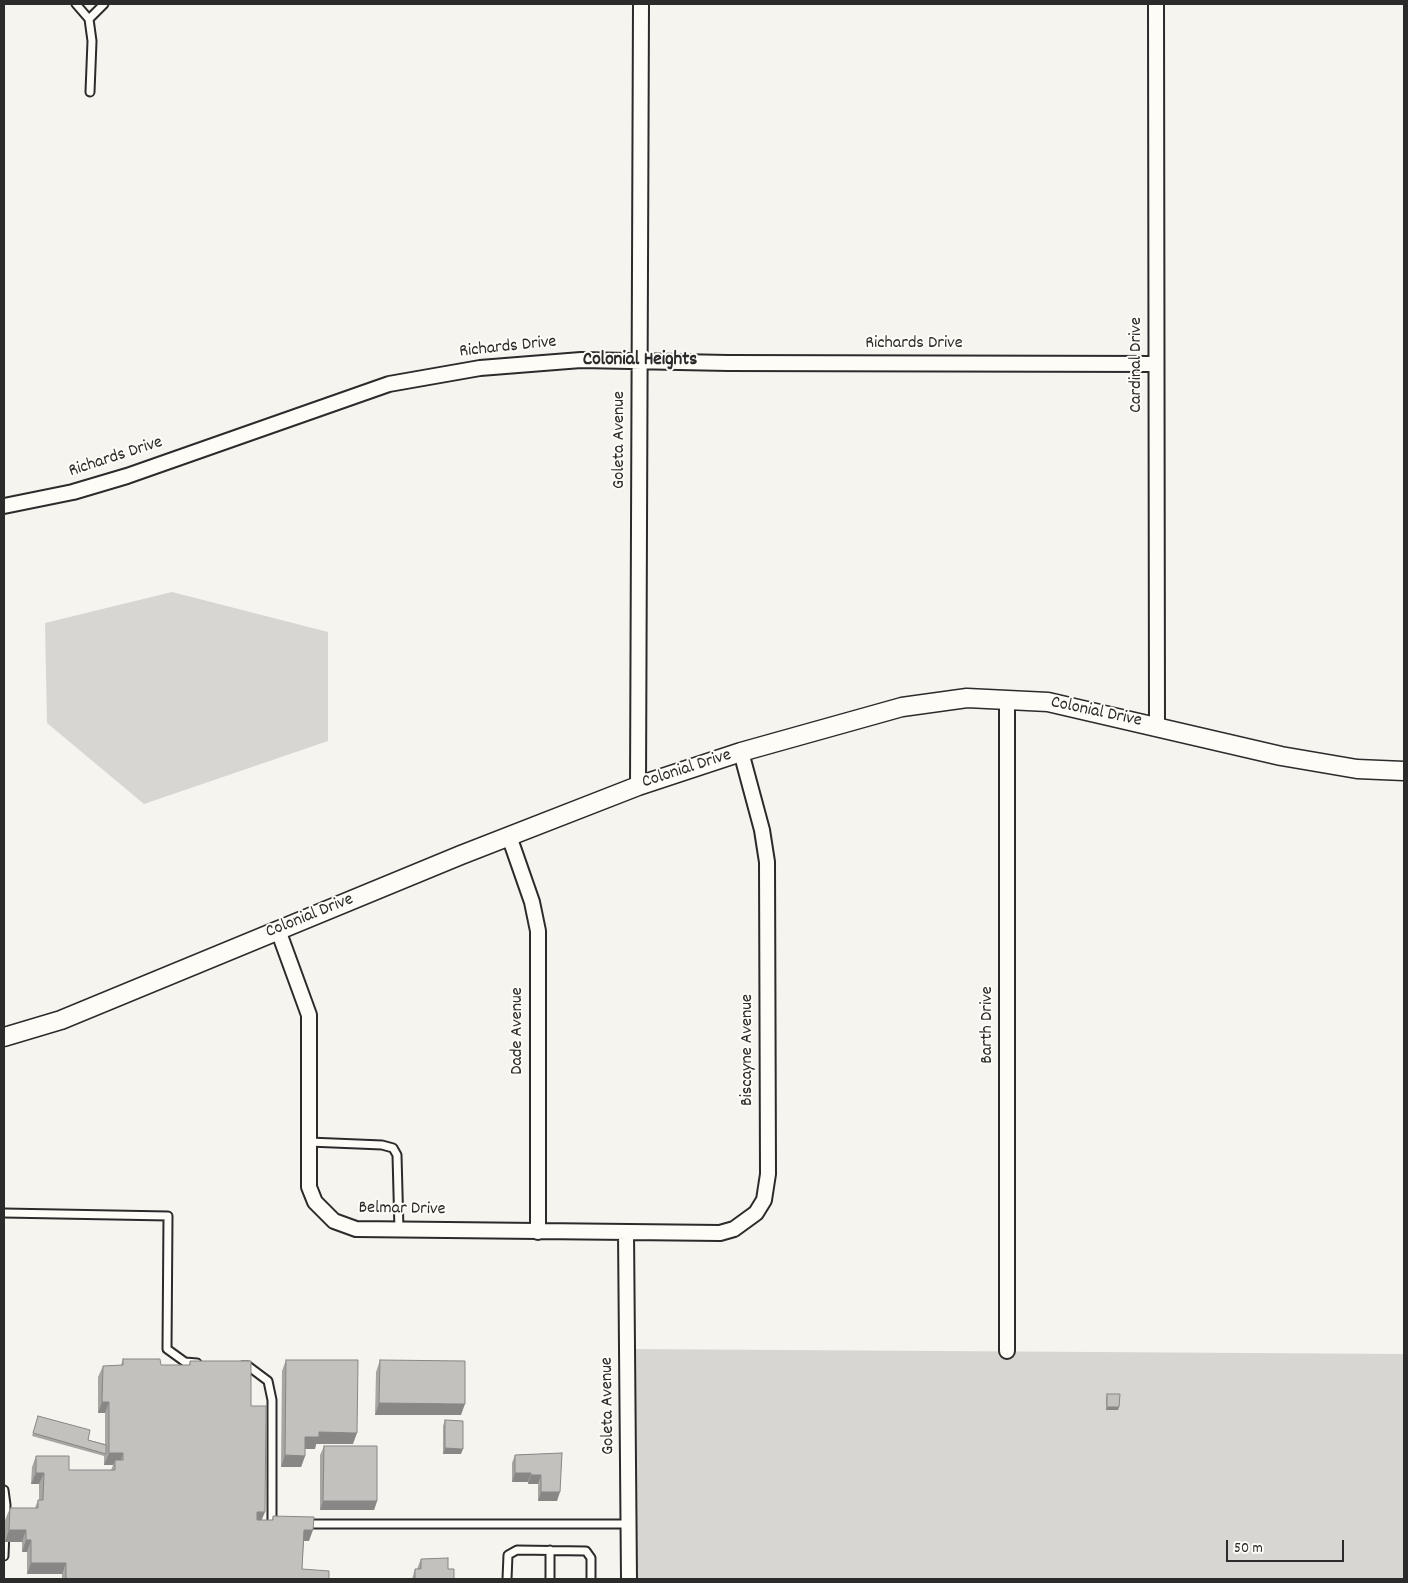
<!DOCTYPE html>
<style>
body{margin:0}
#map{position:relative;width:1408px;height:1583px;overflow:hidden;background:#f5f4ef;font-family:Dekko,sans-serif}
canvas{display:block}
.frame{position:absolute;inset:0;border:5px solid #2b2b2b;pointer-events:none}
.scale{position:absolute;left:1226px;top:1540px;width:118px;height:22px;box-sizing:border-box;border:2px solid #2b2b2b;border-top:0;padding-left:6px;font-size:15px;line-height:18px;white-space:nowrap;color:#2b2b2b;-webkit-text-stroke:4px #fdfcf7;paint-order:stroke}
</style>
<div id="map">
<canvas width="1408" height="1583"></canvas>
<div class="frame"></div>
<div class="scale">50 m</div>
</div>
<script>
const ctx = document.querySelector('canvas').getContext('2d');
ctx.lineJoin = 'round';
function paint(path, color) { ctx.fillStyle = color; ctx.fill(path, 'evenodd'); }
const poly = rows => new Path2D(rows.map(r => 'M' + r).join(''));
function strokePath(path, color, width, dash) { ctx.strokeStyle = color; ctx.lineWidth = width; ctx.lineCap = dash ? 'butt' : 'round'; ctx.setLineDash(dash || []); ctx.stroke(path); }
function label(font, color, halo, rows, align = 'center') {
  ctx.font = font + ' Dekko,sans-serif'; ctx.lineWidth = 4; ctx.setLineDash([]); ctx.textBaseline = 'middle'; ctx.strokeStyle = halo; ctx.fillStyle = color; for (const [text, x, y, turn = 0] of rows) {
    ctx.save(); ctx.translate(x, y); ctx.rotate((+turn || 0) * Math.PI / 180); ctx.textAlign = isNaN(turn) ? turn : align; if (halo) ctx.strokeText(text, 0, 0); ctx.fillText(text, 0, 0); ctx.restore();
  }
}
const green = poly([
 [172,592,328,632,328,741,144,804,47,723,45,623],
 [627,1349,1404,1354,1404,1579,629,1579]
]);
const service = poly([
 [76,4,89,19,92,41,90,92],
 [89,19,104,4],
 [309,1142,382,1145,393,1148,397,1155,399,1230],
 [4,1213,168,1216,167,1349,185,1362,197,1363],
 [242,1366,248,1366,268,1381,272,1400,272,1524,276,1524],
 [4,1490,6,1505,4,1556],
 [304,1524,629,1524],
 [507,1579,508,1555,517,1550,586,1551,591,1558,591,1579],
 [550,1579,550,1550]
]);
const minor = poly([
 [1156,4,1157,727],
 [4,506,73,492,127,476,389,384,480,368,581,360,728,363,1156,364],
 [1007,700,1007,1351],
 [638,786,641,4],
 [509,836,532,902,538,931,538,1232],
 [278,930,309,1015,309,1187,315,1202,334,1221,356,1229,720,1233,734,1229,756,1213,764,1200,768,1174,767,862,762,830,741,752],
 [626,1232,629,1579]
]);
const tertiary = poly([
 [4,1037,61,1020,461,855,638,786,741,752,902,707,967,698,1048,702,1281,756,1357,769,1404,771]
]);
const wall = poly([
 [123,1359,161,1365,189,1365,190,1361,251,1406,262,1520,272,1520,273,1516,309,1541,304,1541,302,1569,329,1579,62,1579,62,1574,27,1574,27,1552,22,1552,22,1542,5,1542,5,1520,10,1508,35,1508,38,1500,39,1500,39,1484,31,1484,32,1467,36,1456,69,1470,111,1470,113,1465,104,1465,104,1456,32,1436,38,1416,88,1440,105,1444,105,1413,98,1413,98,1377,103,1366,121,1365],
 [286,1360,353,1444,316,1444,315,1449,305,1449,305,1456,301,1467,281,1467,282,1371],
 [380,1360,461,1415,375,1415,376,1372],
 [1107,1394,1118,1410,1106,1410,1106,1397],
 [445,1420,461,1454,443,1454,443,1426],
 [324,1446,377,1501,374,1510,320,1510,320,1455],
 [562,1453,557,1501,538,1501,538,1484,528,1484,528,1482,512,1482,512,1463,515,1455],
 [421,1559,448,1569,454,1579,412,1579,415,1569,417,1569]
]);
const shadedWall = poly([
 [102,1402,109,1402,105,1413,98,1413],
 [379,1403,465,1404,461,1415,375,1415],
 [1107,1407,1119,1407,1118,1410,1106,1410],
 [319,1432,357,1433,353,1444,316,1444,315,1449,301,1449,305,1437],
 [445,1448,463,1449,461,1454,443,1454],
 [109,1453,123,1453,119,1465,115,1460,113,1465,104,1465],
 [285,1455,305,1456,301,1467,281,1467],
 [36,1473,44,1473,39,1484,31,1484],
 [515,1473,531,1473,528,1482,512,1482],
 [531,1475,541,1475,538,1484,528,1484],
 [541,1492,560,1492,557,1501,538,1501],
 [323,1501,377,1501,374,1510,320,1510],
 [257,1512,265,1512,260,1524,253,1524],
 [9,1530,26,1530,22,1542,5,1542],
 [304,1530,313,1530,309,1541,300,1541],
 [26,1540,31,1540,27,1552,22,1552],
 [31,1563,66,1563,62,1574,27,1574]
]);
const building = poly([
 [123,1359,160,1359,161,1365,190,1365,190,1361,251,1361,251,1406,266,1406,265,1512,257,1512,257,1520,273,1520,273,1516,314,1517,313,1530,304,1530,302,1569,329,1571,329,1579,66,1579,66,1563,31,1563,31,1540,26,1540,26,1530,9,1530,10,1508,38,1508,38,1500,43,1500,44,1473,36,1473,36,1456,69,1456,69,1470,115,1470,115,1460,123,1460,123,1453,109,1453,109,1402,102,1402,103,1366,123,1365,123,1359],
 [286,1360,358,1360,357,1433,319,1432,319,1437,305,1437,305,1456,285,1455,286,1360],
 [380,1360,465,1361,465,1404,379,1403,380,1360],
 [1107,1394,1120,1394,1119,1407,1107,1407,1107,1394],
 [38,1416,90,1430,88,1440,106,1445,106,1454,33,1433,38,1416],
 [445,1420,463,1421,463,1449,445,1448,445,1420],
 [324,1446,377,1446,377,1501,323,1501,324,1446],
 [562,1453,560,1492,541,1492,541,1475,531,1475,531,1473,515,1473,515,1455,562,1453],
 [448,1558,448,1569,454,1569,454,1579,415,1579,415,1569,421,1569,421,1559,448,1558]
]);
const streetNames = [
 ["Richards Drive",914,345],
 ["Richards Drive",508,348,-6],
 ["Cardinal Drive",1138,365,-90],
 ["Goleta Avenue",621,440,-90],
 ["Richards Drive",116,458,-18],
 ["Colonial Drive",1096,713,12],
 ["Colonial Drive",687,770,-18],
 ["Colonial Drive",310,917,-22],
 ["Barth Drive",989,1025,-90],
 ["Dade Avenue",519,1031,-90],
 ["Biscayne Avenue",749,1050,-90],
 ["Belmar Drive",402,1210,1],
 ["Goleta Avenue",609,1406,-91]
];
const neighbourhoodNames = [
 ["Colonial Heights",640,361]
];
paint(green, '#d7d6d2');
strokePath(service, '#2b2b2b', 11);
strokePath(minor, '#2b2b2b', 18);
strokePath(tertiary, '#2b2b2b', 21);
strokePath(service, '#fdfcf7', 7);
strokePath(minor, '#fdfcf7', 14);
strokePath(tertiary, '#fdfcf7', 18);
paint(wall, '#a7a6a3');
paint(shadedWall, '#888785');
paint(building, '#c2c1be');
strokePath(building, '#888785', 1);
label('18px', '#2b2b2b', '#fdfcf7', streetNames);
label('bold 19px', '#2b2b2b', '#fdfcf7', neighbourhoodNames);
</script>
